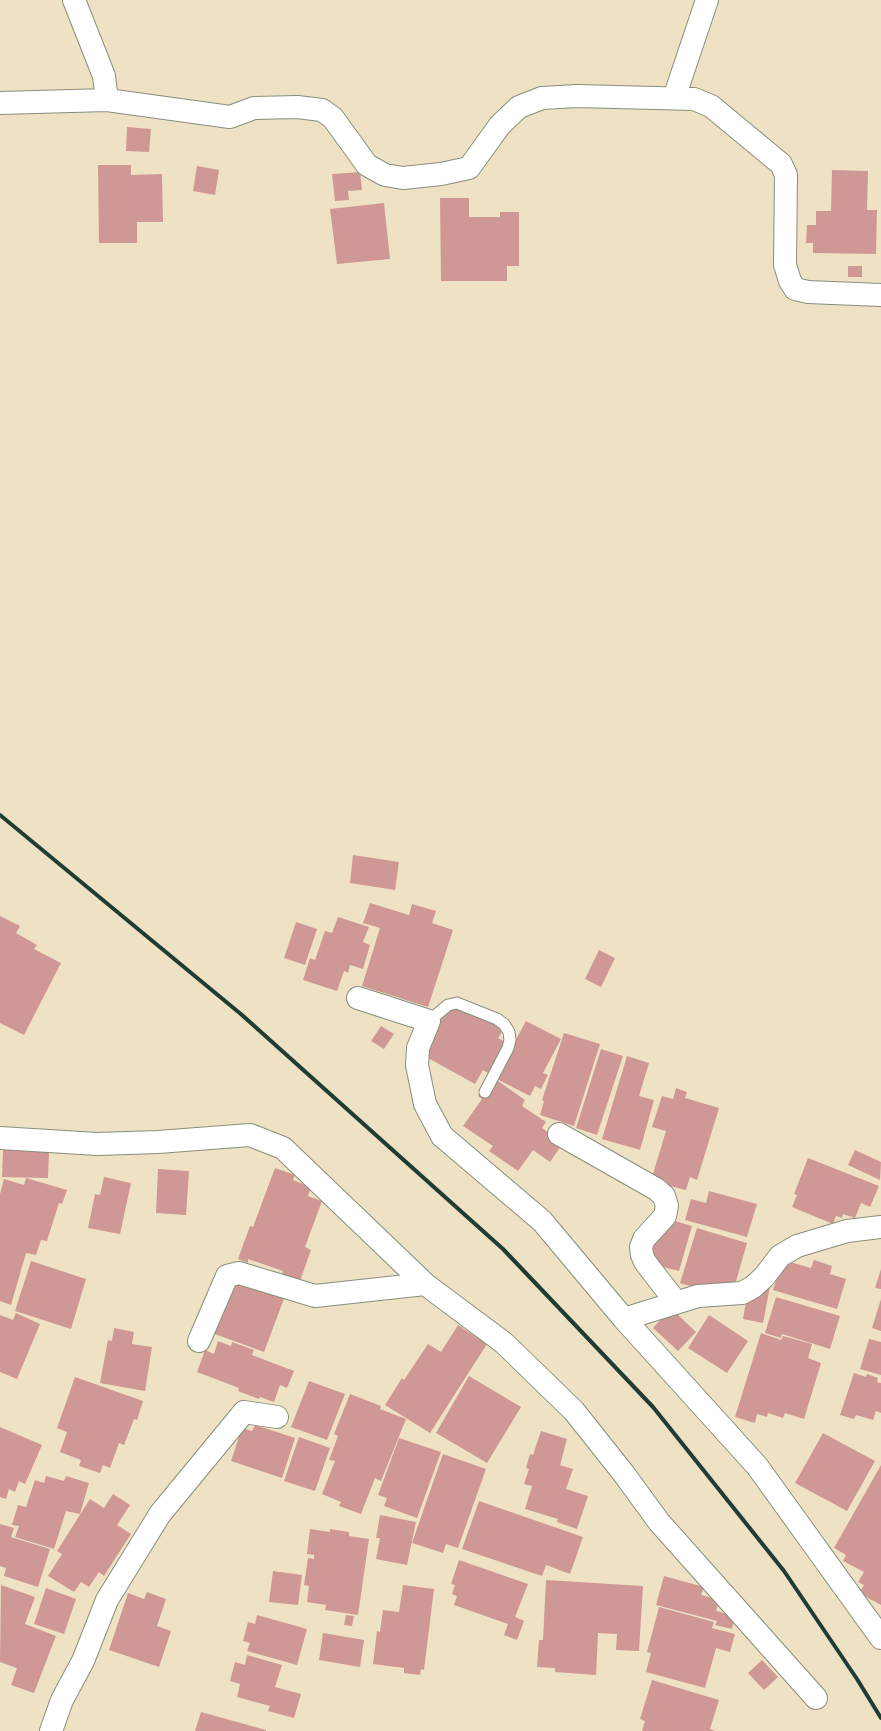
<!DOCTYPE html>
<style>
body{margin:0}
canvas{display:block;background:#efe1c3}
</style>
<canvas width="881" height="1731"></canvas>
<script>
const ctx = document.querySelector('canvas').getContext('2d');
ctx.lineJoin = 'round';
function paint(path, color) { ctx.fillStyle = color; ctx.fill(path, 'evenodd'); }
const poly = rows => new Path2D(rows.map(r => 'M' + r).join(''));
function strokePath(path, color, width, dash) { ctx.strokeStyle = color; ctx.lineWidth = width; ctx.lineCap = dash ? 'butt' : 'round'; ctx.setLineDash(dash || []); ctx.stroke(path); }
const building = poly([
 [127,127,151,129,149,152,126,151],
 [98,165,131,165,131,175,162,174,163,222,137,222,137,243,99,243],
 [197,166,219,170,215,195,193,191],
 [832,170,868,171,867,210,877,210,876,254,813,253,813,243,806,243,807,225,816,225,816,211,831,211],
 [360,172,362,190,348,191,349,200,335,201,332,174],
 [440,198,469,198,469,217,500,217,500,212,519,212,519,266,507,266,507,281,441,281],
 [384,203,390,259,337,264,330,209],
 [848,266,862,266,862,277,848,277],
 [353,855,399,862,395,890,350,883],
 [370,903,409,915,412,904,436,911,432,923,453,930,428,1007,362,986,380,928,363,923],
 [0,916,20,926,16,933,37,945,34,949,61,963,24,1035,0,1023],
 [338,917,369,927,363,942,370,945,363,969,350,965,348,973,344,971,337,991,303,980,310,958,315,960,325,931,332,933],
 [296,922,317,929,305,965,284,958],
 [599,950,615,958,601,987,585,979],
 [453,997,500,1023,498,1027,503,1030,498,1038,505,1042,488,1073,483,1070,475,1084,419,1053,423,1041,447,999,450,1000],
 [526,1021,561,1039,543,1073,548,1075,541,1089,535,1086,530,1096,495,1078],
 [381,1026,394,1034,384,1049,371,1041],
 [564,1033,600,1044,574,1126,540,1115,544,1101,542,1100],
 [601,1049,623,1056,597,1135,576,1128],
 [627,1056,649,1063,639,1096,654,1100,640,1150,602,1139],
 [491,1076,525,1100,522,1106,546,1122,542,1128,563,1143,550,1162,533,1150,518,1171,489,1151,493,1146,463,1126,482,1099,478,1096],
 [676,1088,687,1092,685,1098,719,1108,697,1180,690,1177,686,1190,666,1185,666,1181,652,1177,666,1131,652,1127,662,1096,673,1099],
 [3,1150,49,1151,48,1178,2,1177],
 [855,1150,881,1162,880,1180,848,1165],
 [808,1158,879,1186,870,1207,861,1203,855,1218,843,1214,842,1218,836,1216,833,1224,792,1207,797,1195,794,1194],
 [275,1168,295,1175,293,1180,311,1187,308,1196,322,1201,305,1247,311,1250,300,1281,282,1275,283,1271,248,1259,248,1263,238,1259,250,1226,253,1227],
 [158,1169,189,1171,186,1215,156,1213],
 [104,1177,131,1183,120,1234,88,1228,95,1194,100,1195],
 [26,1178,67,1190,62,1204,59,1203,47,1241,41,1240,36,1255,26,1253,11,1305,0,1301,0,1194,4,1179,24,1185],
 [709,1191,757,1204,747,1237,685,1220,691,1199,706,1203],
 [661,1217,692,1226,679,1271,647,1263],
 [697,1228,747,1243,734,1288,717,1283,714,1293,680,1283],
 [783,1260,811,1268,814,1260,832,1266,830,1274,846,1279,837,1309,773,1290],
 [31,1261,86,1279,71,1329,15,1311],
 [881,1269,881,1289,875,1288],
 [232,1277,285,1296,264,1352,212,1333],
 [750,1278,771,1281,763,1323,743,1319],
 [776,1297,840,1316,830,1349,782,1334,781,1338,765,1333],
 [881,1299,881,1331,872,1328],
 [671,1308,696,1332,678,1351,653,1328],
 [16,1313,40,1324,17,1379,0,1372,0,1315,13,1320],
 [709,1315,748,1341,727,1373,688,1348],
 [458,1325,487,1344,430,1433,385,1405,402,1378,404,1380,428,1344,441,1352],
 [114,1328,134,1332,132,1344,152,1347,145,1391,100,1383,108,1340,112,1341],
 [761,1333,781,1340,783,1336,812,1344,808,1358,821,1363,804,1419,785,1413,783,1418,768,1413,767,1417,757,1414,755,1423,735,1417],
 [869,1339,881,1342,881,1375,860,1369],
 [218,1341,231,1346,232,1342,254,1350,252,1355,294,1371,287,1388,280,1385,274,1402,260,1397,259,1399,238,1391,239,1388,197,1372,205,1350,214,1354],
 [854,1373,866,1377,867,1374,878,1378,877,1382,881,1383,881,1413,876,1411,873,1420,856,1415,854,1419,840,1415],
 [469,1376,521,1407,487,1463,436,1433],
 [75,1377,143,1401,137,1420,134,1419,124,1445,119,1443,110,1468,103,1465,100,1473,79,1466,81,1460,60,1452,67,1432,57,1428],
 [309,1381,345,1394,327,1440,291,1427],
 [350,1394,381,1406,380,1409,406,1419,381,1481,375,1478,361,1514,339,1506,341,1502,322,1494,335,1461,329,1460,338,1436,334,1434],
 [255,1425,295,1438,282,1478,231,1461,242,1428,252,1431],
 [0,1427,42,1445,25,1484,19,1481,15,1492,9,1489,6,1499,0,1497],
 [541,1431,567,1439,560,1465,573,1469,566,1489,588,1496,577,1529,557,1522,558,1519,525,1509,532,1486,524,1484,529,1469,526,1468,530,1454,533,1455],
 [823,1433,875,1461,847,1511,795,1483],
 [299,1437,330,1448,315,1491,284,1481],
 [399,1438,441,1452,417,1518,384,1506,387,1498,378,1495],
 [443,1454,486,1469,458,1548,446,1544,443,1553,412,1543],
 [881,1465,881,1605,859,1593,864,1585,858,1582,864,1572,843,1561,846,1555,834,1548],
 [46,1476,64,1481,66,1476,89,1483,80,1514,66,1511,54,1549,15,1537,19,1526,12,1525,18,1505,26,1507,35,1480,44,1483],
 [113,1494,130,1505,117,1525,131,1534,104,1576,99,1572,89,1587,81,1582,74,1592,48,1576,62,1554,57,1551,90,1499,104,1508],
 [479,1501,583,1537,570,1574,546,1565,542,1576,462,1549],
 [380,1515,416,1522,407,1565,376,1559,380,1538,376,1538],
 [0,1524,14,1528,11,1537,50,1549,38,1587,4,1576,6,1568,0,1566],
 [310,1529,330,1532,330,1529,349,1532,349,1536,369,1539,358,1615,325,1610,326,1605,307,1602,309,1586,304,1585,308,1558,314,1559,314,1555,307,1554],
 [459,1560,528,1584,515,1617,524,1621,517,1640,504,1635,508,1624,454,1605,457,1596,452,1594,455,1585,451,1584],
 [273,1571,302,1575,298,1605,269,1602],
 [664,1576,704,1587,701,1595,719,1600,716,1611,735,1616,732,1629,715,1625,717,1621,656,1605],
 [546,1580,643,1586,639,1651,616,1650,617,1634,598,1633,596,1675,555,1672,555,1668,537,1667,539,1640,543,1640],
 [1,1585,35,1597,25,1624,56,1636,34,1693,11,1685,17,1668,0,1662],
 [403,1585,434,1589,424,1670,421,1669,420,1675,404,1673,404,1668,373,1664,377,1631,380,1632,383,1610,399,1612],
 [46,1588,76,1599,64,1634,34,1624],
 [147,1592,166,1599,157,1626,171,1631,159,1667,109,1650,128,1593,144,1599],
 [659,1607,714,1622,712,1628,735,1634,730,1652,716,1648,705,1688,646,1672,651,1653,647,1652],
 [257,1615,307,1629,297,1665,247,1651,250,1643,243,1641,248,1622,255,1624],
 [346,1615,354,1616,352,1626,344,1625],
 [323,1633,364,1640,360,1667,319,1660],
 [247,1655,282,1665,275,1687,301,1694,294,1718,268,1711,270,1706,237,1697,240,1684,230,1681,235,1662,245,1665],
 [762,1660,778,1677,764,1690,748,1673],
 [652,1680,719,1700,710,1729,715,1731,642,1731,645,1721,640,1719],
 [201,1712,266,1730,266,1731,195,1731]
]);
const lane = poly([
 [429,1021,448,1005,457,1003,497,1019,504,1024,509,1032,510,1040,508,1048,485,1092]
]);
const street = poly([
 [74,0,104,76,107,100],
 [674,98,707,0],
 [0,103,107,100,230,117,254,108,297,107,322,110,333,118,367,165,385,175,403,178,441,174,469,168,500,125,519,107,542,98,577,96,694,99,711,106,781,164,786,175,785,265,790,281,795,289,808,292,881,295],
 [358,998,429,1021,418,1048,417,1065,425,1104,442,1136,542,1221,624,1319,757,1466,881,1638],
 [559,1134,656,1189,664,1196,667,1206,665,1216,644,1239,641,1247,642,1255,645,1262,676,1302],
 [0,1138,97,1144,158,1142,250,1135,283,1148,425,1284,504,1343,574,1411,624,1474,659,1522,816,1698],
 [624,1319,698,1296,742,1293,753,1287,764,1277,780,1256,797,1246,847,1231,881,1227],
 [199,1341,227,1276,239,1273,315,1296,425,1284],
 [51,1731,62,1700,83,1661,107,1600,160,1514,244,1412,277,1417]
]);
const rail = poly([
 [0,815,242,1015,503,1249,653,1407,784,1571,857,1679,881,1718]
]);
paint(building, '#d09895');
strokePath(lane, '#878f7c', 13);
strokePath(street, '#878f7c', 24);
strokePath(lane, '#fff', 11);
strokePath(street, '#fff', 22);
strokePath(rail, '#1f3d34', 4);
</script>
